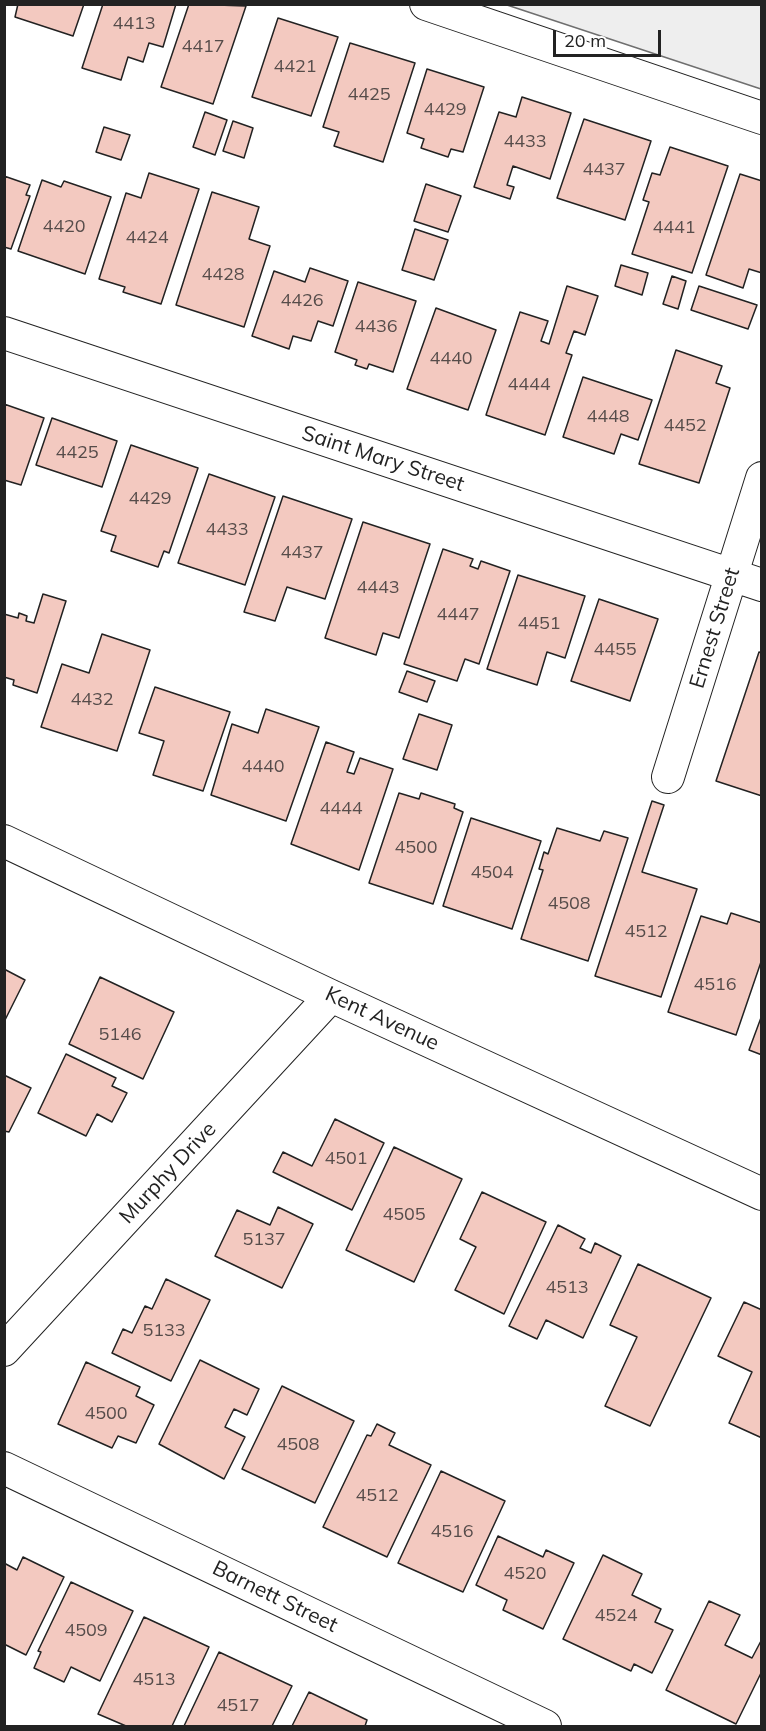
<!DOCTYPE html>
<style>
body{margin:0}
#map{position:relative;width:766px;height:1731px;overflow:hidden;background:#fff;font-family:Mulish,sans-serif}
canvas{display:block}
.frame{position:absolute;inset:0;border:6px solid #222;pointer-events:none}
.scale{position:absolute;left:553px;top:30px;width:108px;height:27px;box-sizing:border-box;border:3px solid #222;border-top:0;padding-left:8px;font-size:18px;line-height:21px;white-space:nowrap;color:#222;-webkit-text-stroke:4px #fff;paint-order:stroke}
</style>
<div id="map">
<canvas width="766" height="1731"></canvas>
<div class="frame"></div>
<div class="scale">20 m</div>
</div>
<script>
const ctx = document.querySelector('canvas').getContext('2d');
ctx.lineJoin = 'round';
function paint(path, color) { ctx.fillStyle = color; ctx.fill(path, 'evenodd'); }
const poly = rows => new Path2D(rows.map(r => 'M' + r).join(''));
function strokePath(path, color, width, dash) { ctx.strokeStyle = color; ctx.lineWidth = width; ctx.lineCap = dash ? 'butt' : 'round'; ctx.setLineDash(dash || []); ctx.stroke(path); }
function label(font, color, halo, rows, align = 'center') {
  ctx.font = font + ' Mulish,sans-serif'; ctx.lineWidth = 4.5; ctx.setLineDash([]); ctx.textBaseline = 'middle'; ctx.strokeStyle = halo; ctx.fillStyle = color; for (const [text, x, y, turn = 0] of rows) {
    ctx.save(); ctx.translate(x, y); ctx.rotate((+turn || 0) * Math.PI / 180); ctx.textAlign = isNaN(turn) ? turn : align; if (halo) ctx.strokeText(text, 0, 0); ctx.fillText(text, 0, 0); ctx.restore();
  }
}
const green = poly([
 [507,5,761,5,761,89,507,5]
]);
const building = poly([
 [18,4,84,4,73,36,15,17,18,4],
 [103,4,176,4,163,47,149,43,143,62,128,57,121,80,82,68,103,4],
 [189,4,246,6,213,104,161,87,189,4],
 [278,18,338,37,311,116,252,97,278,18],
 [350,43,415,63,383,162,334,146,339,132,323,127,350,43],
 [427,69,484,87,463,152,451,149,448,157,421,148,424,139,407,133,427,69],
 [522,97,571,113,550,179,513,166,507,185,514,187,510,199,474,187,499,112,516,117,522,97],
 [205,112,227,120,215,155,193,147,205,112],
 [584,119,651,141,625,220,557,198,584,119],
 [233,121,253,128,244,158,223,151,233,121],
 [104,127,130,135,121,160,96,152,104,127],
 [670,147,728,166,692,273,632,254,649,202,643,200,652,173,660,175,670,147],
 [149,173,199,189,161,304,123,292,125,287,99,279,126,193,141,198,149,173],
 [740,174,762,181,762,273,749,269,743,288,706,275,740,174],
 [4,176,30,185,26,195,30,196,11,249,4,247,4,176],
 [42,180,61,187,64,181,111,197,85,274,18,251,42,180],
 [426,184,461,196,448,232,414,221,426,184],
 [212,192,259,207,249,239,270,246,244,327,176,305,212,192],
 [415,229,448,240,434,280,402,270,415,229],
 [621,265,648,273,642,295,615,286,621,265],
 [310,268,348,281,333,326,318,321,311,341,293,336,289,349,252,336,274,271,305,282,310,268],
 [672,276,686,281,678,309,663,304,672,276],
 [358,282,416,301,393,372,369,364,367,369,355,365,357,360,335,352,358,282],
 [567,286,598,296,585,335,574,331,566,353,572,355,545,435,486,415,520,312,548,321,541,341,549,344,567,286],
 [699,286,757,305,748,329,691,310,699,286],
 [436,308,496,330,468,410,407,389,436,308],
 [676,350,722,366,716,383,730,388,699,483,639,464,676,350],
 [583,377,652,400,638,440,621,434,614,454,563,437,583,377],
 [4,404,44,418,21,485,4,480,4,404],
 [52,418,117,441,102,487,36,465,52,418],
 [131,445,198,468,169,553,164,551,158,567,111,551,116,536,101,531,131,445],
 [209,474,275,497,245,585,178,563,209,474],
 [283,496,352,519,325,599,287,587,275,621,244,612,283,496],
 [363,522,430,544,399,638,383,633,376,655,325,638,363,522],
 [443,549,473,559,470,566,478,569,481,561,510,571,479,664,465,659,457,681,404,664,443,549],
 [518,575,585,596,565,658,547,652,537,685,487,669,518,575],
 [43,594,66,601,37,693,13,685,14,680,4,677,4,614,18,618,19,613,27,616,26,621,34,623,43,594],
 [599,599,658,619,630,701,571,681,599,599],
 [102,634,150,650,117,751,41,727,62,664,89,673,102,634],
 [759,652,762,653,762,796,716,781,759,652],
 [407,671,435,681,427,702,399,692,407,671],
 [155,687,230,712,203,791,153,775,164,741,139,733,155,687],
 [266,709,319,727,286,821,211,795,232,724,258,733,266,709],
 [419,714,452,725,437,770,403,759,419,714],
 [326,742,354,752,347,772,354,774,360,758,393,769,359,870,291,844,326,742],
 [399,793,419,799,421,793,455,804,454,808,463,812,433,904,369,883,399,793],
 [652,801,664,805,642,872,697,889,661,997,595,976,652,801],
 [471,818,541,841,512,929,443,906,471,818],
 [557,828,600,841,604,831,628,838,588,961,521,939,543,870,539,869,544,852,548,854,557,828],
 [731,913,762,923,762,959,736,1035,668,1012,701,916,727,924,731,913],
 [4,969,25,980,4,1022,4,969],
 [100,977,174,1012,143,1079,69,1044,100,977],
 [762,1015,762,1055,749,1050,762,1015],
 [66,1054,116,1078,112,1086,127,1093,112,1122,97,1114,86,1136,38,1113,66,1054],
 [4,1075,31,1088,9,1132,4,1131,4,1075],
 [335,1119,384,1143,352,1210,273,1172,283,1152,312,1166,335,1119],
 [394,1147,462,1179,414,1282,346,1250,394,1147],
 [482,1192,546,1222,504,1314,455,1290,476,1247,460,1239,482,1192],
 [278,1207,313,1224,282,1288,215,1256,237,1210,270,1225,278,1207],
 [558,1225,585,1239,580,1248,591,1253,595,1243,621,1256,583,1338,546,1320,537,1339,509,1326,558,1225],
 [638,1264,711,1298,650,1426,605,1406,637,1337,610,1325,638,1264],
 [166,1279,210,1300,171,1381,112,1353,123,1329,132,1333,145,1306,152,1309,166,1279],
 [744,1302,762,1310,762,1438,729,1423,752,1372,718,1356,744,1302],
 [200,1360,259,1389,247,1415,234,1409,225,1427,245,1437,224,1479,159,1444,200,1360],
 [86,1362,140,1387,136,1396,154,1405,136,1443,118,1436,112,1448,58,1424,86,1362],
 [282,1386,354,1421,315,1503,242,1469,282,1386],
 [377,1424,395,1433,389,1445,431,1465,387,1557,323,1527,367,1435,371,1436,377,1424],
 [441,1471,505,1501,463,1592,398,1563,441,1471],
 [498,1536,543,1557,546,1550,574,1563,543,1629,503,1610,507,1600,476,1585,498,1536],
 [603,1555,642,1574,632,1595,661,1609,655,1622,673,1630,652,1673,634,1664,631,1671,563,1639,603,1555],
 [23,1557,64,1577,26,1655,4,1644,4,1563,17,1570,23,1557],
 [71,1582,133,1611,100,1681,71,1667,64,1682,34,1668,41,1652,38,1651,71,1582],
 [709,1601,740,1615,725,1645,752,1658,762,1639,762,1671,736,1724,666,1690,709,1601],
 [144,1617,209,1647,172,1726,126,1726,98,1714,144,1617],
 [219,1652,292,1686,272,1726,184,1726,219,1652],
 [309,1692,367,1720,365,1726,292,1726,309,1692]
]);
const street = poly([
 [426,4,762,118],
 [4,333,762,585],
 [668,777,762,478],
 [4,841,331,996,762,1194],
 [4,1350,331,996],
 [4,1468,545,1726]
]);
const numberNames = [
 ["4413",134,24],
 ["4417",203,47],
 ["4421",295,67],
 ["4425",369,95],
 ["4429",445,110],
 ["4433",525,142],
 ["4437",604,170],
 ["4420",64,227],
 ["4441",674,228],
 ["4424",147,238],
 ["4428",223,275],
 ["4426",302,301],
 ["4436",376,327],
 ["4440",451,359],
 ["4444",529,385],
 ["4448",608,417],
 ["4452",685,426],
 ["4425",77,453],
 ["4429",150,499],
 ["4433",227,530],
 ["4437",302,553],
 ["4443",378,588],
 ["4447",458,615],
 ["4451",539,624],
 ["4455",615,650],
 ["4432",92,700],
 ["4440",263,767],
 ["4444",341,809],
 ["4500",416,848],
 ["4504",492,873],
 ["4508",569,904],
 ["4512",646,932],
 ["4516",715,985],
 ["5146",120,1035],
 ["4501",346,1159],
 ["4505",404,1215],
 ["5137",264,1240],
 ["4513",567,1288],
 ["5133",164,1331],
 ["4500",106,1414],
 ["4508",298,1445],
 ["4512",377,1496],
 ["4516",452,1532],
 ["4520",525,1574],
 ["4524",616,1616],
 ["4509",86,1631],
 ["4513",154,1680],
 ["4517",238,1706]
];
const streetNames = [
 ["Saint Mary Street",383,459,18],
 ["Ernest Street",715,628,-73],
 ["Kent Avenue",382,1019,25],
 ["Murphy Drive",168,1173,-47],
 ["Barnett Street",275,1597,26]
];
paint(green, '#eee');
strokePath(green, '#6f6f6f', 1.5);
paint(building, '#f3c9c0');
strokePath(building, '#222', 1.5);
strokePath(street, '#222', 34);
strokePath(street, '#fff', 32);
label('18px', '#564c4a', null, numberNames);
label('21px', '#222', '#fff', streetNames);
</script>
